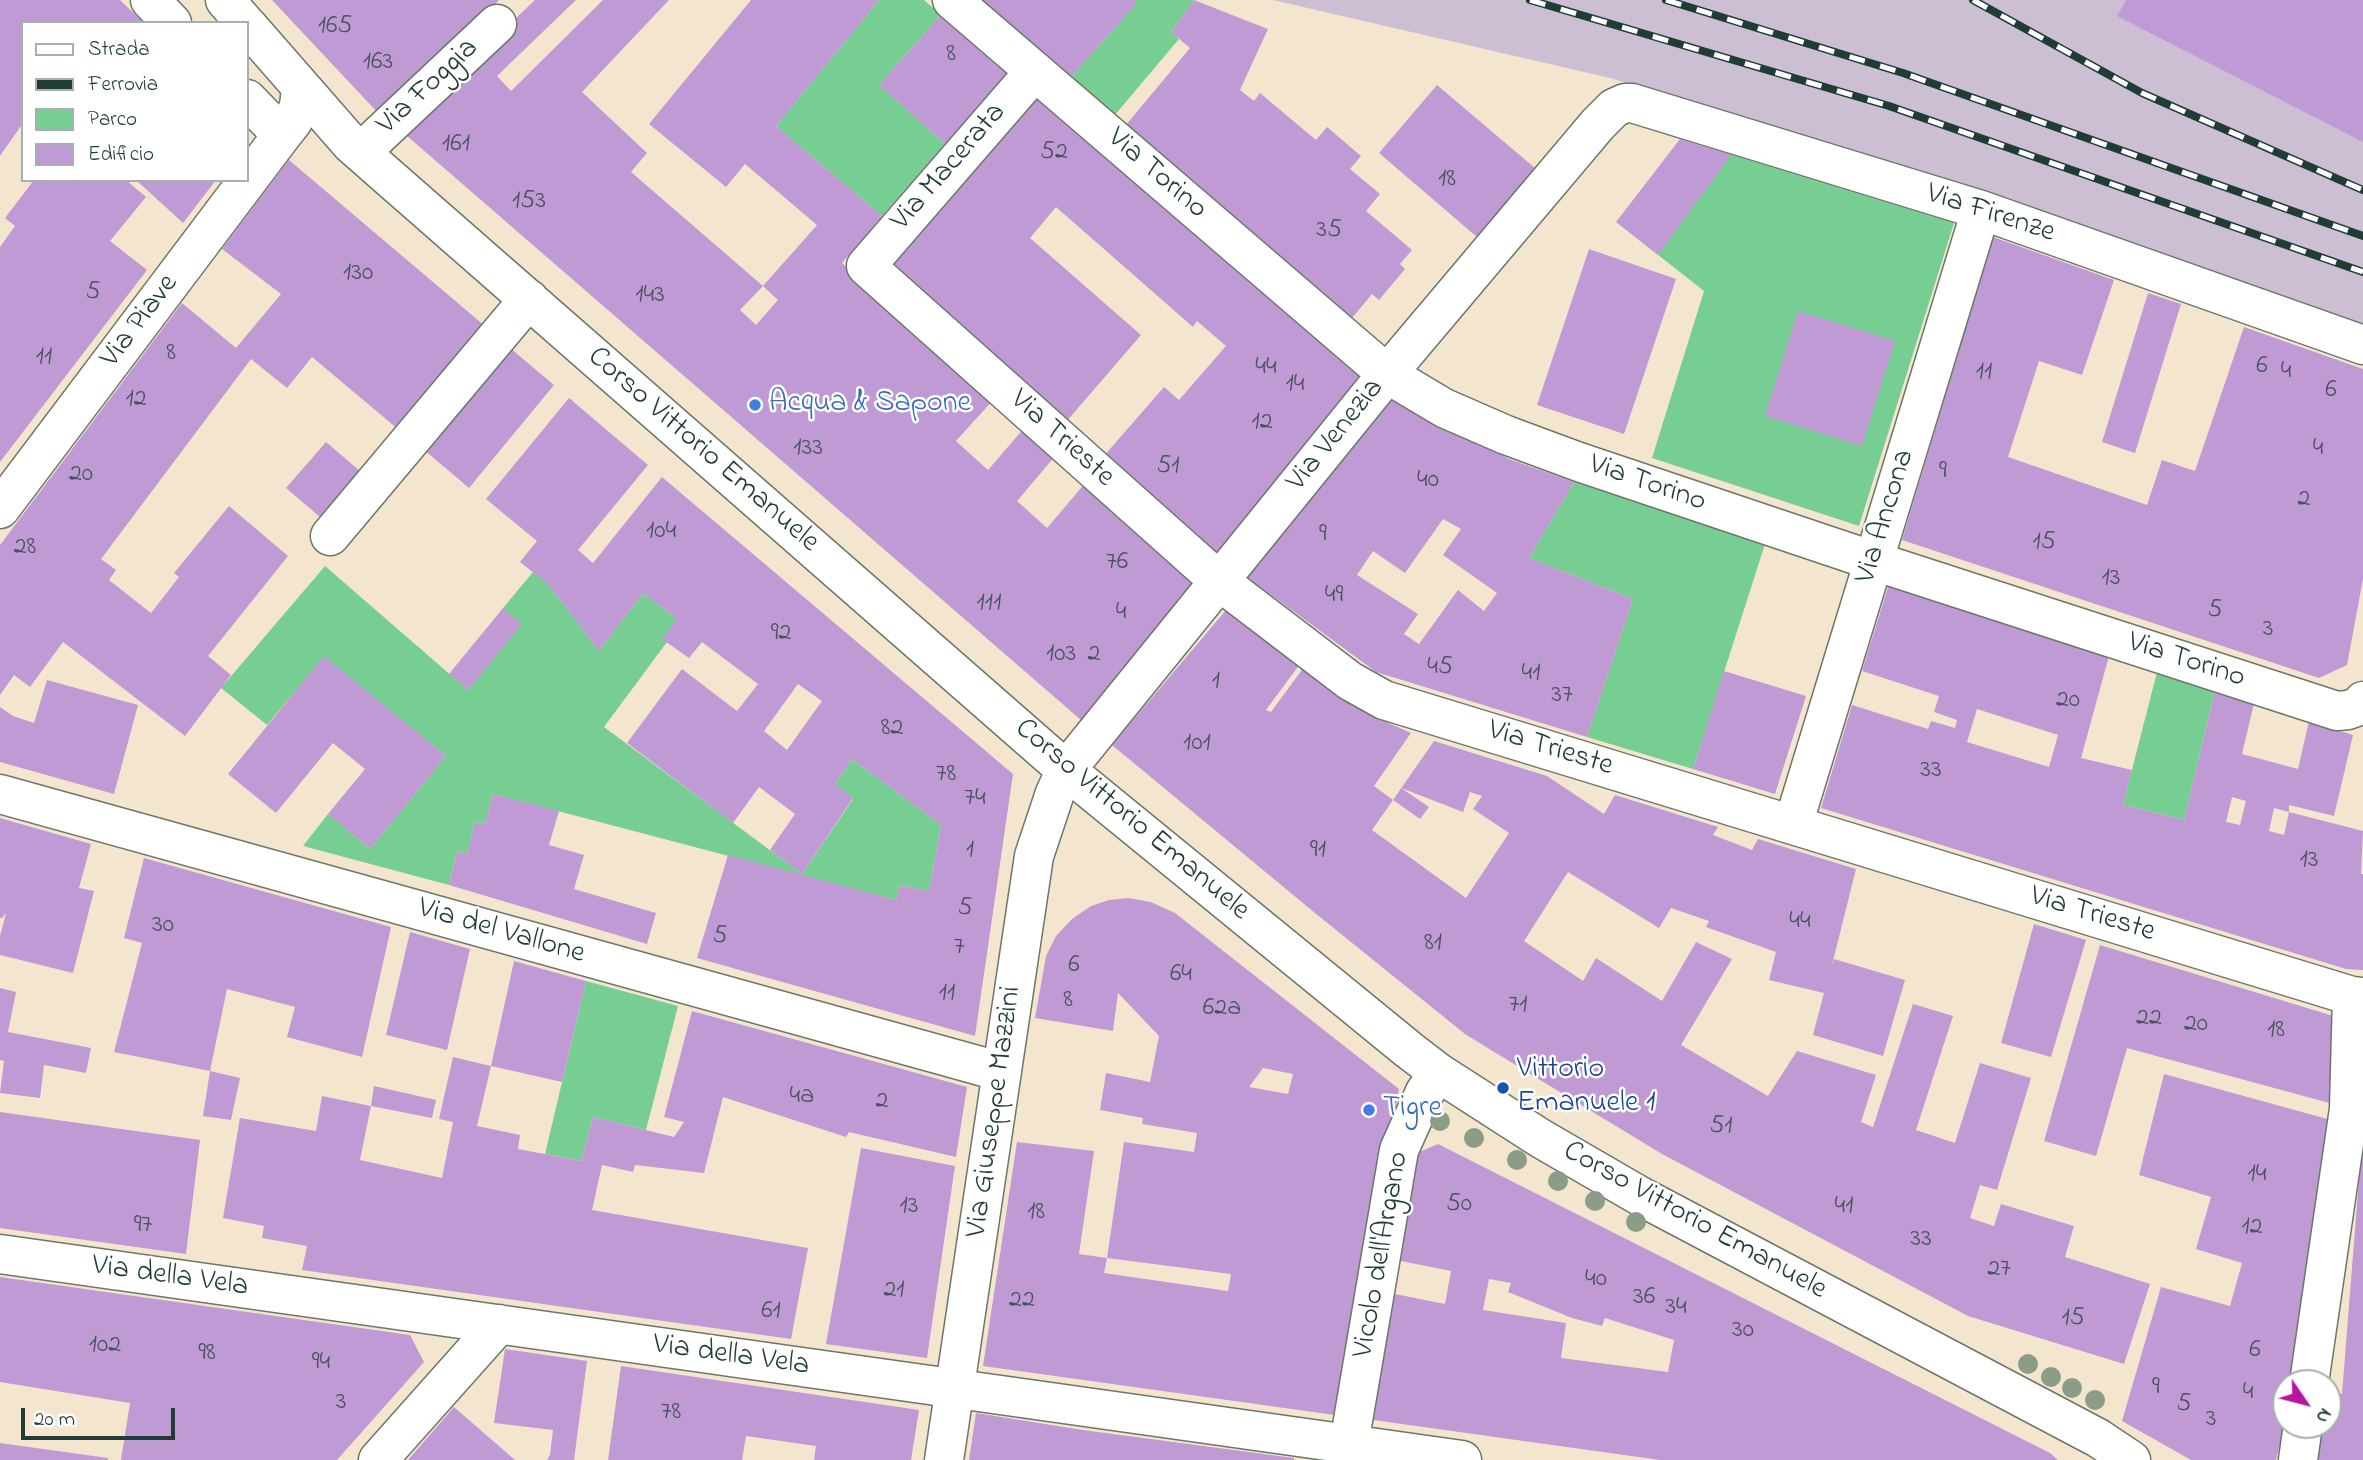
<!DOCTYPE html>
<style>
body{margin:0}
#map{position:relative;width:2363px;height:1460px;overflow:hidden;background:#f4e6ce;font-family:"Indie Flower",sans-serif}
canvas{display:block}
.legend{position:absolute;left:21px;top:21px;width:228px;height:161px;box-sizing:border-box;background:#fff;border:2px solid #a5b1ae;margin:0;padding:9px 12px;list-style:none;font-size:21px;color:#1f3d34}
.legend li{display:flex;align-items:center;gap:14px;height:35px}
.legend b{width:35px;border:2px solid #a5b1ae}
.north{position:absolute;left:2272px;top:1369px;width:70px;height:70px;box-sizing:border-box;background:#fff;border:2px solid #a5b1ae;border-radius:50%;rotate:125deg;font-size:19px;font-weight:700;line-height:28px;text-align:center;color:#1f3d34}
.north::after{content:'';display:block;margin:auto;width:24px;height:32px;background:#b5179e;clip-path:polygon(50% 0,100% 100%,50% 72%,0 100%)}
.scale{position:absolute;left:21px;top:1408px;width:154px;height:32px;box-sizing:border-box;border:4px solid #1f3d34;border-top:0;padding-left:9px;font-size:21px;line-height:24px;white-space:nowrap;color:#1f3d34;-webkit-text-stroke:5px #fff;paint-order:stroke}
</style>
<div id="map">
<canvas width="2363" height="1460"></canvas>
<ul class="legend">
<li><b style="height:9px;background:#fff"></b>Strada</li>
<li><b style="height:9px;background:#1f3d34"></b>Ferrovia</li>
<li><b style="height:19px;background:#77ce93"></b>Parco</li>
<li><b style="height:19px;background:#c09ad5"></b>Edificio</li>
</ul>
<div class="north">N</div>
<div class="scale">20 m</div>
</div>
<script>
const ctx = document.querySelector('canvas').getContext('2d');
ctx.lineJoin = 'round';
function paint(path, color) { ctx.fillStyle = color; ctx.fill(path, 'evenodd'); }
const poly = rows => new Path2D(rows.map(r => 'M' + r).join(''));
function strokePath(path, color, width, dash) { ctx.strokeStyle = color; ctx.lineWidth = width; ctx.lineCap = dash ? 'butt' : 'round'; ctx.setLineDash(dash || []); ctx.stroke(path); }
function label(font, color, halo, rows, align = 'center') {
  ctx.font = font + ' "Indie Flower",sans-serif'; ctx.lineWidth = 5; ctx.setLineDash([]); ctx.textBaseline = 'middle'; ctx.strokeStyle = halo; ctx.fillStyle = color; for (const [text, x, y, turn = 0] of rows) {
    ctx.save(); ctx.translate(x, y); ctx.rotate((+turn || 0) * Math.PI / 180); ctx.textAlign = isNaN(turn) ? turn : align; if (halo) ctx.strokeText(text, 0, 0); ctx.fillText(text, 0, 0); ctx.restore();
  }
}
const industrial = poly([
 [1273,0,2363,0,2363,326,1978,191,1610,78]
]);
const green = poly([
 [879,0,924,0,941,15,879,85,945,144,882,216,776,126],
 [1136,0,1194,0,1171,32,1179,39,1114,116,1070,78,1136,4],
 [1709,148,1954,223,1859,526,1652,458,1704,291,1639,240],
 [1574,482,1765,544,1693,769,1587,737,1633,599,1529,558],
 [325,566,468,690,521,624,503,608,533,572,549,585,599,651,643,593,677,619,667,642,604,727,802,874,853,799,835,784,852,759,941,825,929,891,900,885,896,900,493,794,485,824,475,822,467,854,457,851,449,885,303,846,328,814,370,849,446,756,324,657,267,725,221,688],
 [2157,672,2215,691,2184,820,2123,805],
 [586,981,678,1006,646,1130,593,1117,581,1161,545,1154]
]);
const building = poly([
 [0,0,120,0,144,23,23,23,23,123,0,156],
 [272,0,499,0,379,114],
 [535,0,576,0,497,76,511,91,603,0,669,0,582,92,647,153,631,172,763,286,740,310,756,325,778,300,763,286,817,225,745,164,726,187,649,124,751,0,879,0,776,126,882,216,842,263,994,399,956,441,988,470,1025,427,1056,455,1017,501,1047,528,1087,481,1196,579,1081,720,399,129],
 [979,0,1136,0,1136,4,1070,78],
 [1194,0,1268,29,1240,90,1254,101,1260,93,1316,140,1327,127,1361,156,1350,169,1380,194,1366,211,1412,250,1400,264,1405,269,1379,300,1372,294,1352,318,1126,125,1190,48,1171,32],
 [2126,0,2363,0,2363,142,2117,16],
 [941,15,1008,72,945,144,879,85],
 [1437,85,1535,168,1477,237,1379,153],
 [1035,95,1361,375,1215,555,1103,457,1164,387,1179,400,1226,346,1197,321,1193,327,1056,207,1030,238,1141,335,1066,422,889,266],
 [1680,139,1731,155,1658,255,1616,222],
 [289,160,492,332,405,435,312,357,287,388,251,359,101,559,116,570,109,580,151,613,179,577,174,573,229,506,288,556,208,656,231,675,185,736,63,642,30,687,14,675,0,695,0,545,182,303,236,348,281,294,222,249],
 [34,180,126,180,146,197,110,241,147,270,0,462,0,247,15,226,5,218],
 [136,180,216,180,183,223],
 [1993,237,2114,280,2082,375,2039,361,2008,457,2147,505,2162,460,2195,471,2244,327,2363,369,2363,579,2347,665,2319,678,1902,540],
 [1589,249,1676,279,1624,434,1537,405],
 [2148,293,2181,304,2135,453,2102,442],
 [1798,311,1895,341,1862,446,1765,416],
 [503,342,554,385,469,488,417,444],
 [569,398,648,465,578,550,593,563,662,477,1013,774,975,1036,697,958,728,855,896,900,900,885,929,891,941,825,852,759,835,784,853,798,802,874,770,850,795,814,759,787,733,823,627,743,682,669,737,711,758,684,702,642,689,658,662,639,677,619,643,593,599,651,549,585,520,562,537,541,486,499],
 [798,684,822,701,787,750,764,731],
 [1391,400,1509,459,1574,482,1529,558,1633,599,1587,737,1376,672,1247,577],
 [1443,519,1461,529,1443,555,1497,593,1484,611,1458,590,1419,644,1404,634,1418,614,1357,575,1373,551,1405,573],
 [326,442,360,471,320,517,286,488],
 [1889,584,2109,656,2081,758,2132,770,2123,805,2184,820,2215,691,2254,703,2242,754,2298,769,2309,721,2353,735,2334,816,2289,805,2289,812,2274,808,2269,831,2284,835,2289,812,2363,831,2361,874,2363,874,2363,970,2346,969,1821,808,1852,705,1928,729,1931,721,1955,728,1957,720,1934,712,1939,696,1862,671],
 [1977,709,2058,735,2049,767,1967,742],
 [2232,797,2246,801,2240,825,2226,822],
 [503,608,522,624,468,690,449,674],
 [1226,610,1300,664,1266,710,1271,712,1304,667,1373,716,1411,733,1374,786,1393,800,1372,830,1466,898,1509,833,1473,809,1482,796,1470,792,1463,812,1401,788,1429,807,1420,819,1393,800,1434,741,1547,776,1604,814,1615,795,1718,827,1713,835,1752,850,1758,839,1856,869,1831,969,1834,959,1905,980,1883,1056,1813,1035,1824,993,1769,980,1776,952,1706,927,1709,921,1671,908,1659,928,1568,872,1524,941,1583,981,1596,958,1662,1001,1696,942,1732,959,1681,1045,1768,1096,1797,1051,1876,1075,1861,1122,1873,1127,1913,1004,1953,1016,1916,1130,1955,1143,1980,1063,2031,1078,1997,1190,1980,1185,1970,1218,1994,1226,2001,1204,2074,1226,2065,1257,2150,1284,2124,1364,1968,1316,1662,1154,1527,1072,1465,1034,1315,913,1112,745],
 [324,656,446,756,370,849,328,814,365,769,333,743,276,813,228,774],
 [1724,671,1806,696,1775,794,1693,769],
 [47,680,138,705,114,794,0,762,0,707,13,716,34,723],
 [493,794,559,811,549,845,584,855,574,889,656,913,647,944,449,885,457,851,467,854,475,822,485,824],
 [0,818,91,844,79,888,94,891,73,973,0,955,0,936,6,913,2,918,0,918],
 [144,858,391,927,362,1057,287,1037,295,1007,227,989,210,1071,114,1052,142,943,124,938],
 [1128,898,1151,902,1175,913,1399,1089,1342,1416,983,1366,1017,1142,1094,1151,1079,1254,1107,1258,1104,1273,1228,1291,1231,1274,1107,1258,1124,1142,1194,1152,1197,1133,1142,1124,1143,1118,1100,1110,1106,1073,1150,1082,1159,1036,1118,993,1113,1031,1035,1018,1046,956,1056,936,1072,919,1091,906,1109,900],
 [1263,1068,1293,1074,1288,1094,1249,1087],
 [2034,924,2086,940,2051,1057,2001,1043],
 [410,932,470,949,447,1050,386,1035],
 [2100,945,2340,1018,2333,1104,2127,1048,2096,1156,2044,1141],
 [514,961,586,981,562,1082,491,1066],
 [0,988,16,992,8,1032,91,1048,86,1073,44,1065,40,1098,0,1093,4,1061,0,1060],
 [692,1011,967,1087,956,1157,849,1132,846,1137,723,1097,704,1173,635,1165,633,1172,602,1165,592,1210,808,1248,791,1339,302,1270,307,1246,262,1238,264,1226,223,1218,240,1118,316,1131,322,1096,371,1106,360,1160,442,1178,453,1122,439,1119,453,1057,491,1066,477,1126,520,1135,518,1149,581,1161,593,1117,674,1137,684,1122,664,1117],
 [210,1071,240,1078,231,1120,203,1116],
 [2164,1074,2331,1120,2293,1383,2286,1383,2286,1419,2276,1460,2191,1460,2122,1421,2161,1287,2230,1306,2242,1263,2196,1249,2211,1197,2139,1175],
 [374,1086,436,1100,432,1118,371,1106],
 [0,1112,200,1140,186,1254,0,1228],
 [1438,1144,2050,1453,2058,1460,1660,1460,1366,1419,1390,1293,1445,1304,1451,1271,1391,1259,1408,1157],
 [1489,1279,1511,1283,1508,1292,1572,1318,1602,1326,1605,1318,1674,1340,1668,1372,1561,1358,1566,1323,1483,1310],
 [861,1148,955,1166,927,1358,826,1344],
 [2361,1154,2363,1154,2363,1460,2308,1460,2313,1425,2328,1425,2328,1393,2342,1394],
 [0,1277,410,1335,424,1362,337,1460,121,1460,130,1403,0,1382],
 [505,1349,587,1361,574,1460,547,1460,550,1455,553,1430,494,1423],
 [621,1366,919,1410,911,1460,814,1460,816,1446,746,1436,742,1460,608,1460],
 [454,1407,515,1460,408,1460],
 [976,1413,1083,1430,1294,1458,1294,1460,969,1460],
 [0,1443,108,1458,108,1460,0,1460]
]);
const minor = poly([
 [150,0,172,23],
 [225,0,245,23],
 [952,0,1387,374,1444,408,1506,435,1579,462,1874,561,2337,711,2348,710,2359,706,2363,701],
 [247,25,351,144,384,173,1066,770,1409,1050,1439,1073,1540,1138,1640,1196,2098,1438,2131,1460],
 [1035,71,866,266,1219,581,1350,681,1384,700,2352,996,2363,997],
 [247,99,282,135],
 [361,152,497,24],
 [0,509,282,135,293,121,299,106,301,88],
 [330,536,529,299],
 [0,794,1002,1072],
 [1793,825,1981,210],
 [0,1254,1462,1460],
 [2309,1383,2349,1109,2352,996],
 [1349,1444,1399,1150,1425,1092,1439,1073],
 [378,1460,499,1324],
 [944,1460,1034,856,1055,793,1066,770,1387,374,1598,124,1614,108,1625,103,1632,103,1981,210,2363,345],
 [2298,1460,2303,1425]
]);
const rail = poly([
 [1530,0,1889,106,2363,272],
 [1666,0,1903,73,2363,236],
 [1973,0,2142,93,2363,190]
]);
const trees = [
 [1440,1121],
 [1474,1138],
 [1517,1160],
 [1558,1181],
 [1595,1201],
 [1636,1222],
 [2028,1364],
 [2051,1377],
 [2072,1388],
 [2095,1400]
];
const markers = [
 [755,405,7,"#3f7fe0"],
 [1503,1088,7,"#1a4fb4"],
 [1369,1110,7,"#3f7fe0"]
];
const numberNames = [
 ["165",335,28],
 ["8",951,56],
 ["163",378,64],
 ["161",456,146],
 ["52",1054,154],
 ["18",1447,181],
 ["153",529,203],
 ["35",1329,232],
 ["130",358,275],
 ["5",93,294],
 ["143",650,297],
 ["8",171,355],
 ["11",44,359],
 ["6",2262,368],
 ["44",1266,369],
 ["4",2286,373],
 ["11",1984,374],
 ["14",1295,386],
 ["6",2331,392],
 ["12",136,401],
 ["12",1262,424],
 ["133",808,450],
 ["4",2318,450],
 ["51",1168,468],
 ["9",1943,473],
 ["20",81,476],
 ["40",1428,482],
 ["2",2304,501],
 ["104",661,533],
 ["9",1323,536],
 ["15",2044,544],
 ["28",25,549],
 ["76",1117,564],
 ["13",2111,580],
 ["49",1334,597],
 ["111",989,605],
 ["5",2215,612],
 ["4",1121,614],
 ["3",2268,631],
 ["92",781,635],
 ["103",1061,656],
 ["2",1094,656],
 ["45",1440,669],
 ["41",1531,675],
 ["1",1216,683],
 ["37",1562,697],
 ["20",2068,702],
 ["82",892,730],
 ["101",1197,745],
 ["33",1931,772],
 ["78",946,776],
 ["74",975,800],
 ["1",970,852],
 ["91",1318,852],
 ["13",2309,862],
 ["5",965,910],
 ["44",1800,923],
 ["30",163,927],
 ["5",720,938],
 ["81",1433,945],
 ["7",959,949],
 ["6",1074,967],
 ["64",1181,976],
 ["11",947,995],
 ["8",1068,1002],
 ["71",1518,1007],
 ["62a",1222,1010],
 ["22",2149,1020],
 ["20",2196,1026],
 ["18",2276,1032],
 ["4a",802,1098],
 ["2",882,1103],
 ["51",1721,1128],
 ["14",2257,1176],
 ["50",1459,1206],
 ["13",909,1208],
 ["41",1844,1208],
 ["18",1036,1214],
 ["97",143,1227],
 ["12",2252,1229],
 ["33",1921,1241],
 ["27",1999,1271],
 ["40",1596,1281],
 ["21",894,1292],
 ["36",1644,1299],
 ["22",1022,1302],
 ["34",1676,1309],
 ["61",771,1313],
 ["15",2073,1320],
 ["30",1743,1332],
 ["102",105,1347],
 ["6",2255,1352],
 ["98",207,1355],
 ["94",321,1364],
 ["9",2156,1389],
 ["4",2248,1394],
 ["3",341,1404],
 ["5",2184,1406],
 ["78",671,1414],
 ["3",2211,1421]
];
const streetNames = [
 ["Via Foggia",429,88,-43],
 ["Via Macerata",950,168,-49],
 ["Via Torino",1156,175,41],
 ["Via Firenze",1990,215,18],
 ["Via Piave",141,322,-53],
 ["Via Venezia",1337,436,-51],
 ["Via Trieste",1061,440,42],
 ["Corso Vittorio Emanuele",702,451,41],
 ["Via Torino",1647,485,19],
 ["Via Ancona",1887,517,-73],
 ["Via Torino",2186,662,18],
 ["Via Trieste",1550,750,17],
 ["Corso Vittorio Emanuele",1131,821,40],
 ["Via Trieste",2092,916,17],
 ["Via del Vallone",501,933,16],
 ["Via Giuseppe Mazzini",996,1112,-82],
 ["Corso Vittorio Emanuele",1694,1222,29],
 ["Vicolo dell'Argano",1383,1255,-80],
 ["Via della Vela",170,1278,8],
 ["Via della Vela",731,1357,8]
];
const shopNames = [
 ["Acqua & Sapone",769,405],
 ["Tigre",1383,1110]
];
const transitNames = [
 ["Vittorio",1517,1071],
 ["Emanuele 1",1517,1105]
];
paint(industrial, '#ccbfd4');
paint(green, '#77ce93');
paint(building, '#c09ad5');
strokePath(minor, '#6a786a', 41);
strokePath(minor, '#fff', 38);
strokePath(rail, '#1f3d34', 8);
strokePath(rail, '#fff', 5, [16]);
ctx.fillStyle = '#8b9d86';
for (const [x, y] of trees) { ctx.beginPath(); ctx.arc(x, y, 10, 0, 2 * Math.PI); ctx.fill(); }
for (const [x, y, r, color] of markers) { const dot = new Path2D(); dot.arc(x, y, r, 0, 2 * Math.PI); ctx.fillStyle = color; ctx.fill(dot); strokePath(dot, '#fff', 2.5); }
label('26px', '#47545c', null, numberNames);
label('30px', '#1f3d34', '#fff', streetNames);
label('30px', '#366cbe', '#fff', shopNames, 'left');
label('30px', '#164399', '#fff', transitNames, 'left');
</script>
